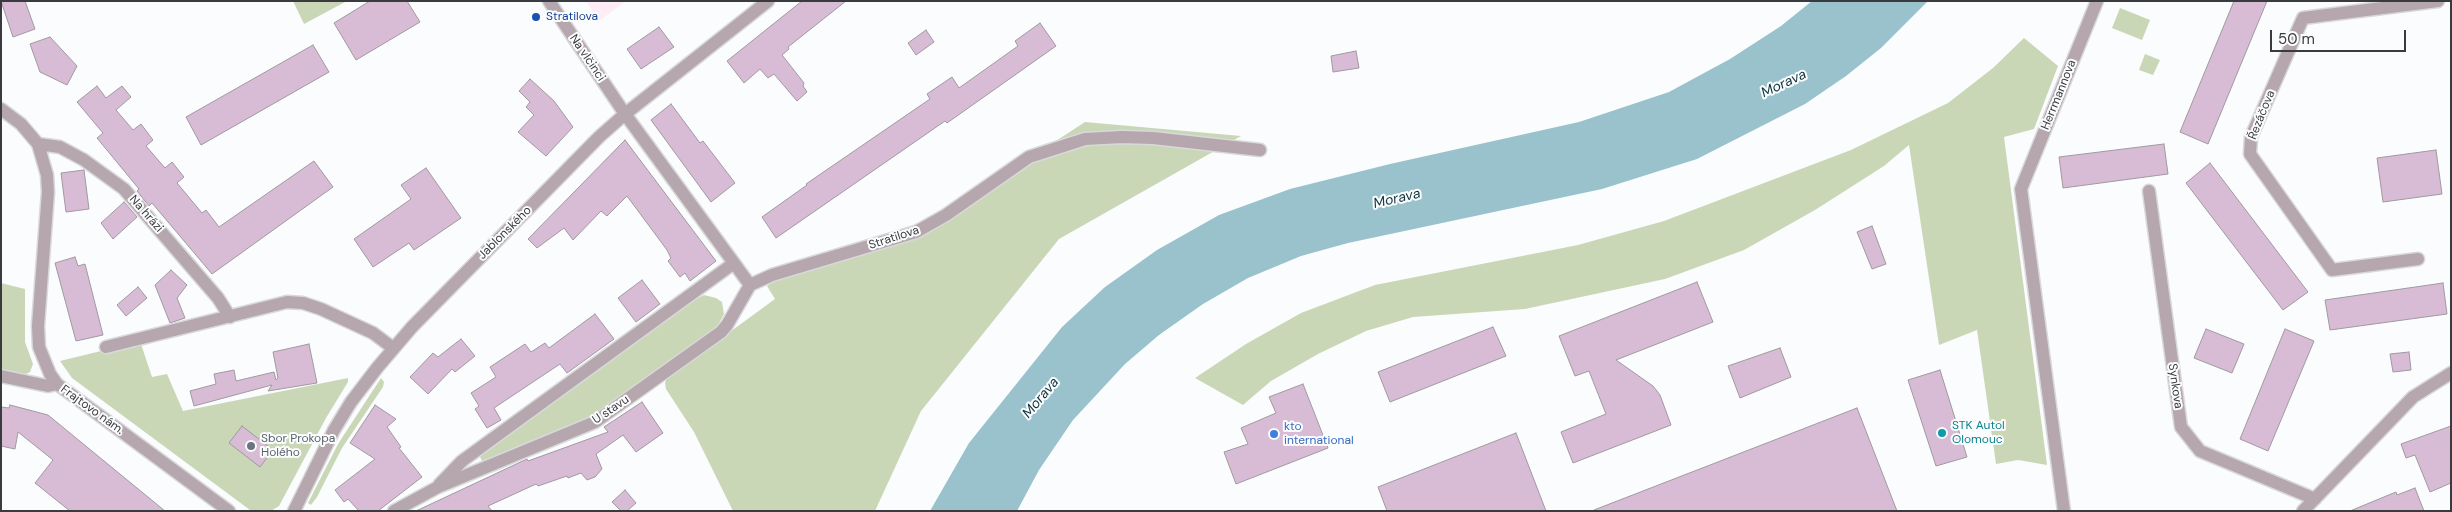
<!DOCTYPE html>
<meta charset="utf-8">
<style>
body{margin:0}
#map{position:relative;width:2452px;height:512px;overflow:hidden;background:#fbfcfd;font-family:"DM Sans",sans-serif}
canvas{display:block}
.frame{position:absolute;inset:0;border:2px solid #393b3e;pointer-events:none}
.scale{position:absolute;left:2270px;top:30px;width:136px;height:22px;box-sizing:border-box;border:2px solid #393b3e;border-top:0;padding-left:6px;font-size:15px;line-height:18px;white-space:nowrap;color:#393b3e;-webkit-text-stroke:4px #fbfcfd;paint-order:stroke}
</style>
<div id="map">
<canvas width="2452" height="512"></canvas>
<div class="frame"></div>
<div class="scale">50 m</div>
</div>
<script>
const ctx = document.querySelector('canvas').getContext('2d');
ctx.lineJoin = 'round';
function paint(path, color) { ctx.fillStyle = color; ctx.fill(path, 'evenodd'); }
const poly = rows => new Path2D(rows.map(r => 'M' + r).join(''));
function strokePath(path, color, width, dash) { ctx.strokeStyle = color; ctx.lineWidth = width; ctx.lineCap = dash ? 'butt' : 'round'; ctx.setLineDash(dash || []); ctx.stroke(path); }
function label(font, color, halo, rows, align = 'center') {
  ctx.font = font + ' "DM Sans",sans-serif'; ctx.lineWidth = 4; ctx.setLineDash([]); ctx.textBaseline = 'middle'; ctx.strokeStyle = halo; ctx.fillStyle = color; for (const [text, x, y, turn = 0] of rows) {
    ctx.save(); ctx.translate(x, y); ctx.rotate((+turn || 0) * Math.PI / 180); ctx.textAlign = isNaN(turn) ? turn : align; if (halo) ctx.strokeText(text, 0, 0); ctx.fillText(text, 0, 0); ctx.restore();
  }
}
const education = poly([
 [586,1,626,1,599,21]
]);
const green = poly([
 [293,1,347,1,304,24],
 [2120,8,2150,20,2142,40,2112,28],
 [2024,38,2058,66,2034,129,2004,137,2047,465,2018,460,1996,464,1977,330,1939,345,1909,145,1884,166,1815,210,1744,250,1665,279,1525,309,1413,317,1366,331,1318,354,1271,381,1243,405,1195,378,1246,344,1301,313,1375,285,1578,245,1664,221,1851,150,1948,103,1993,68],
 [2145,54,2160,60,2153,75,2139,70],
 [1085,122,1241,136,1059,239,921,411,875,511,733,511,694,432,666,389,665,383,667,378,775,299,767,286,777,279,921,229],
 [1,283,25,289,25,342,33,364,30,372,24,375,1,370],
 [704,295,716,298,722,302,724,314,717,327,698,344,584,422,543,436,486,462,482,461,480,457,481,454,589,377,682,306],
 [141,344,152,377,167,374,183,411,348,378,348,382,326,418,279,506,271,511,250,510,72,378,60,361,105,350],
 [381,378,384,382,383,387,342,448,317,497,311,505,308,503,338,444]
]);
const water = poly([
 [1812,1,1928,1,1881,48,1846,76,1805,104,1697,159,1602,189,1348,243,1301,256,1248,278,1203,304,1159,335,1125,364,1073,420,1039,470,1017,511,930,511,969,443,1062,327,1105,287,1157,250,1219,215,1290,189,1390,164,1579,122,1669,92,1730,59,1781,26]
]);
const building = poly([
 [1,1,25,1,35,29,13,37,1,1],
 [370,1,407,1,420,22,356,60,334,23,370,1],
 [802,1,846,1,788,47,789,49,782,55,804,83,803,86,807,92,797,101,774,74,768,78,760,69,744,83,727,61,802,1],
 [2234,1,2267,1,2208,144,2180,132,2234,1],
 [1040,23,1056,46,947,123,945,121,776,238,762,217,807,185,806,184,930,99,927,94,952,77,959,88,1018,46,1015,41,1040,23],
 [659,27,674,47,641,69,627,49,659,27],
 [926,30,934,42,916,55,908,43,926,30],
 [50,37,77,66,67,85,40,72,30,44,50,37],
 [313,45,329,72,201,145,186,117,313,45],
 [1356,51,1359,68,1333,72,1331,56,1356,51],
 [530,79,554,101,573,127,546,156,518,132,534,115,526,107,530,102,519,91,530,79],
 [97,86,106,98,122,86,131,97,116,110,133,130,141,124,153,140,146,146,165,168,172,162,184,177,177,183,202,213,206,210,219,227,314,161,333,187,212,274,152,203,149,206,137,191,139,189,97,138,103,133,77,102,97,86],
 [671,104,700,143,703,141,735,183,711,202,651,120,671,104],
 [625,140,716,261,690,281,685,273,680,277,668,261,671,258,667,250,627,196,607,216,601,211,573,240,564,228,537,248,528,239,625,140],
 [2164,144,2168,174,2063,188,2059,157,2164,144],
 [2436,150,2442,194,2383,202,2377,158,2436,150],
 [2210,163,2308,292,2283,310,2186,183,2210,163],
 [426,168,461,218,414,250,409,243,373,267,354,239,411,199,401,185,426,168],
 [84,170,89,209,66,212,61,173,84,170],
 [124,202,137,217,113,239,101,223,124,202],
 [1872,226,1886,264,1872,269,1857,232,1872,226],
 [75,257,78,266,85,264,103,335,76,341,55,263,75,257],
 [171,270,187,285,177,298,185,318,170,323,155,285,171,270],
 [642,280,660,304,636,322,618,298,642,280],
 [1697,282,1713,322,1616,360,1653,386,1660,395,1671,425,1573,463,1561,432,1606,414,1589,371,1575,376,1559,336,1697,282],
 [2443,283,2447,314,2330,330,2325,300,2443,283],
 [138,287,147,298,126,316,117,305,138,287],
 [595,314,614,339,567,373,560,364,494,408,501,420,487,428,475,409,479,406,471,393,496,377,490,367,525,344,531,352,545,343,549,348,595,314],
 [1493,327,1506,356,1390,402,1378,372,1493,327],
 [2206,329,2244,344,2232,373,2194,358,2206,329],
 [2285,329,2314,341,2268,451,2240,439,2285,329],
 [461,339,475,356,455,372,452,369,428,394,410,377,433,353,438,357,461,339],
 [309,344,317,383,268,391,272,385,194,406,190,391,216,384,214,374,234,370,236,381,274,372,276,380,278,378,273,352,309,344],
 [1780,348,1791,377,1740,398,1728,366,1780,348],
 [2409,352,2411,370,2393,372,2390,354,2409,352],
 [1940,370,1967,457,1936,466,1908,380,1940,370],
 [1303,384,1328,448,1236,484,1224,452,1248,444,1241,428,1276,413,1269,397,1303,384],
 [642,402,663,433,636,452,623,435,596,454,602,469,595,477,587,480,581,473,568,478,567,476,538,486,536,484,488,506,492,511,416,511,527,459,528,461,608,432,604,427,642,402],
 [10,405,48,415,165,511,70,511,35,483,53,460,18,432,15,449,1,446,1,407,9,408,10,405],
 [375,405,396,419,387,427,401,447,399,448,422,477,378,511,359,511,348,499,344,502,335,490,375,459,350,443,375,405],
 [1857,408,1897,511,1594,511,1594,510,1857,408],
 [242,426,273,450,260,467,229,443,242,426],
 [2451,426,2451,483,2430,492,2415,455,2406,458,2401,444,2451,426],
 [1516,433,1546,511,1387,511,1378,487,1516,433],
 [2415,488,2424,511,2350,511,2396,492,2397,495,2415,488],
 [625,490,636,503,627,511,621,511,612,502,625,490]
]);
const minor = poly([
 [549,1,625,114,750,285],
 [1,109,21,124,38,144,47,175,48,192,38,326,39,347,50,374,57,384,229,511],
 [38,144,60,147,84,160,124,189,218,298,230,317],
 [2149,191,2181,427,2200,451,2315,499],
 [2418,259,2332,270,2250,154,2251,137,2303,18,2438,1],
 [750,285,772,275,916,232,946,215,1029,157,1085,139,1122,137,1153,138,1260,150],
 [106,347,287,302,303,303,321,309,373,333,393,348],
 [1,376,48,386,57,384],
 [439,485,462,461,734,263],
 [394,511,438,487,595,422,721,332,727,325,750,285],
 [2064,511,2021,189,2097,1],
 [2303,511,2413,397,2451,373]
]);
const tertiary = poly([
 [294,511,334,430,351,402,377,368,412,327,599,137,625,114,768,1]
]);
const markers = [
 [536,17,5,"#1a4fb4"],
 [1942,433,5,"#0f9aa8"],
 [1274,434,5,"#3f7fe0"],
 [251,446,5,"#6b7280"]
];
const transitNames = [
 ["Stratilova",546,17]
];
const streetNames = [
 ["Na vlčinci",587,58,56],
 ["Herrmannova",2059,95,-68],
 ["Řezáčova",2262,115,-68],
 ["Na hrázi",146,214,49],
 ["Jablonského",505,233,-45],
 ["Stratilova",894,238,-18],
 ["Synkova",2175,386,82],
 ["Frajtovo nám.",92,410,36],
 ["U stavu",611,410,-34]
];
const cultureNames = [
 ["STK Autol",1952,426],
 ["Olomouc",1952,440]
];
const shopNames = [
 ["kto",1284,427],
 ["international",1284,441]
];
const worshipNames = [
 ["Sbor Prokopa",261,439],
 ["Holého",261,453]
];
const waterNames = [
 ["Morava",1784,84,-25],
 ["Morava",1397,199,-13],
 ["Morava",1041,398,-50]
];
paint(education, '#ffecf5');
paint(green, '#c9d7b7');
paint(water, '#99c2cd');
paint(building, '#d8bcd5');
strokePath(building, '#a0999f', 1);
strokePath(minor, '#d8d9db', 15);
strokePath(tertiary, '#d8d9db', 15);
strokePath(minor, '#b6a6ad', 12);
strokePath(tertiary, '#b6a6ad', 12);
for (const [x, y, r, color] of markers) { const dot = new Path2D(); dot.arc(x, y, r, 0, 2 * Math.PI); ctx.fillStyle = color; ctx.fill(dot); strokePath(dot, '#fbfcfd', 2); }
label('12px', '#164399', '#fbfcfd', transitNames, 'left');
label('12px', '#393b3e', '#fbfcfd', streetNames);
label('12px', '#0d838f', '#fbfcfd', cultureNames, 'left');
label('12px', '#366cbe', '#fbfcfd', shopNames, 'left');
label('12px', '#5b616d', '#fbfcfd', worshipNames, 'left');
label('italic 14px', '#0e353e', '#fbfcfd', waterNames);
</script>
